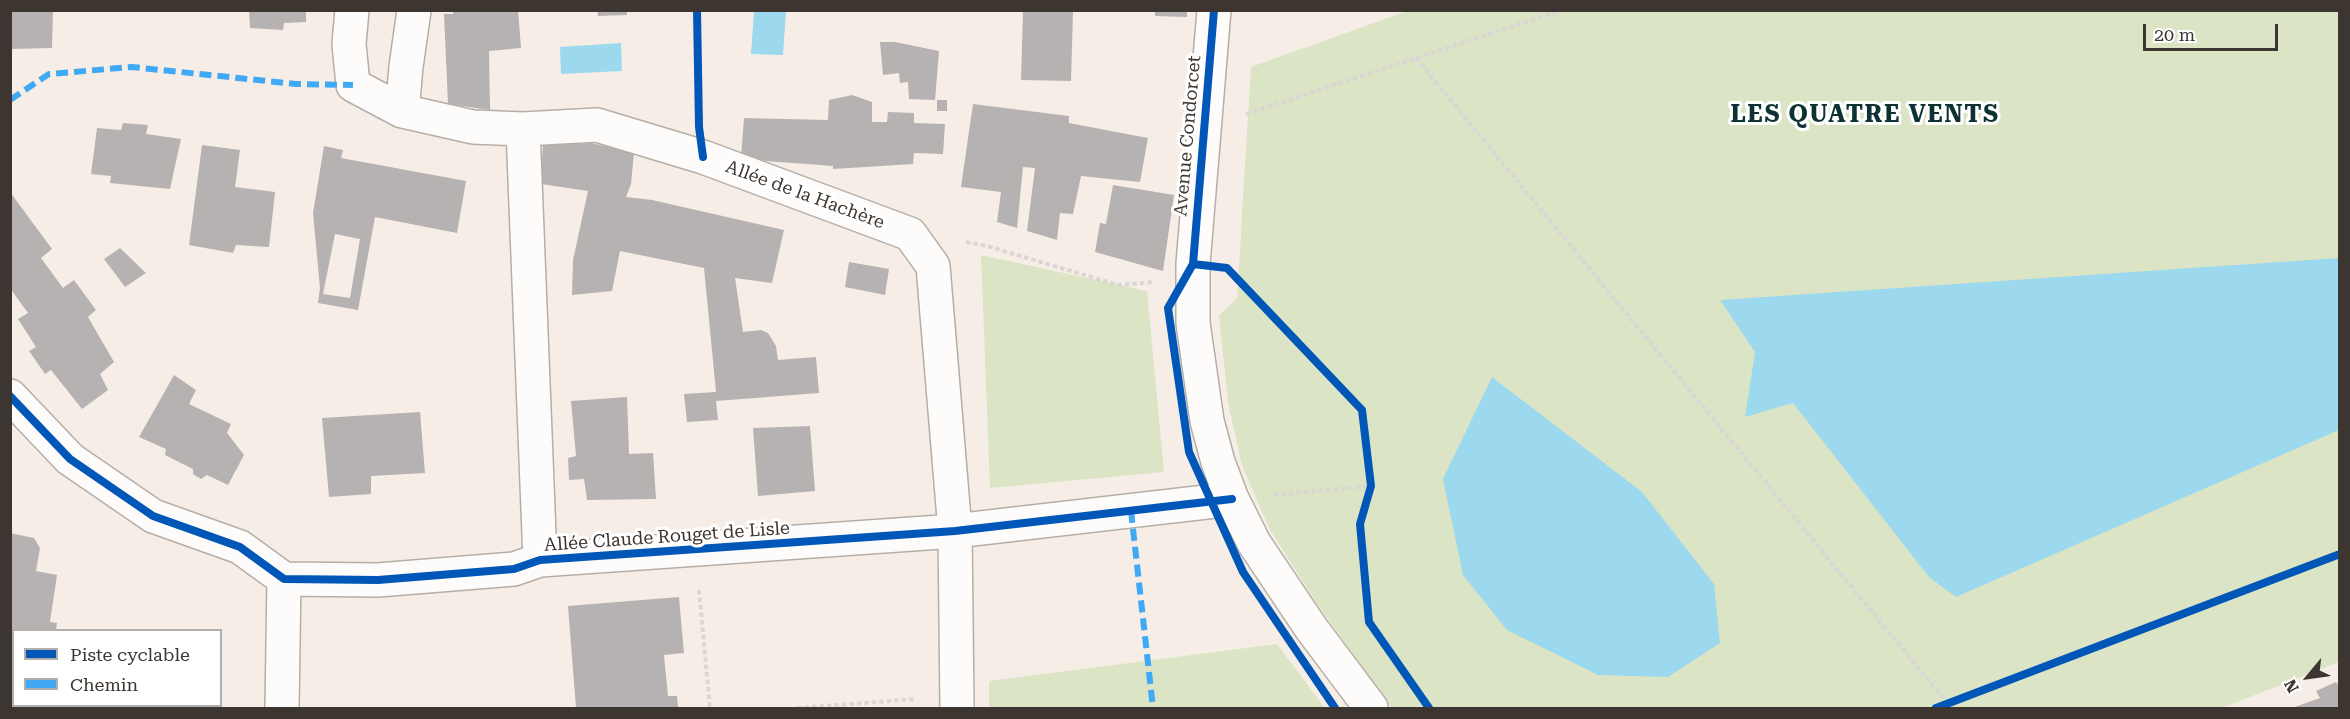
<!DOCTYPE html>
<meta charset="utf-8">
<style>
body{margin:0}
#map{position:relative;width:2350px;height:719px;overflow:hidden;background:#f6eee6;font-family:"Roboto Serif",serif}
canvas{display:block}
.frame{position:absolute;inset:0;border:12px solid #3d352f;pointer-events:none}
.legend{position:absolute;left:12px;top:629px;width:210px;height:78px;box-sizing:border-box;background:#fff;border:2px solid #b1aeac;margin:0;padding:8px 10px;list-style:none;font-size:18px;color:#3d352f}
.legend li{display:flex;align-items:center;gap:12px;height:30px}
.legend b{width:30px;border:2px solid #b1aeac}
.north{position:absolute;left:2278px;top:647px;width:60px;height:60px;-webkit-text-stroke:4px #fff;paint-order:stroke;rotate:241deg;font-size:16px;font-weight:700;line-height:24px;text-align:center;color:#3d352f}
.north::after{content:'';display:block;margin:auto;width:21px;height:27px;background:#3d352f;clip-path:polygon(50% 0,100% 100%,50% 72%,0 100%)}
.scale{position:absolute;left:2143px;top:24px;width:135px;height:27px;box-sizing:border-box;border:3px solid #3d352f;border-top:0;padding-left:8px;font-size:18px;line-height:21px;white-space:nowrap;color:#3d352f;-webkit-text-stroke:4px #fff;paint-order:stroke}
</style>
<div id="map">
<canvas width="2350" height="719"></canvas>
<div class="frame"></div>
<ul class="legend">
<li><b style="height:8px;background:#0057b8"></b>Piste cyclable</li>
<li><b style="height:8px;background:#3fa9f5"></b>Chemin</li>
</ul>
<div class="north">N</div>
<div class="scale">20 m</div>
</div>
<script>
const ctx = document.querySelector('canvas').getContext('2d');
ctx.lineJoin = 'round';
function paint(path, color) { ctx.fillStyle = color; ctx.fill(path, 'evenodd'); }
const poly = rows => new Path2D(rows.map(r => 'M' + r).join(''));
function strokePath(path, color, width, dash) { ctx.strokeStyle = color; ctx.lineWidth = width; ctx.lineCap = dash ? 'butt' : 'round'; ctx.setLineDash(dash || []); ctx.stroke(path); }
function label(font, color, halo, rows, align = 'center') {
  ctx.font = font + ' "Roboto Serif",serif'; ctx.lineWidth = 6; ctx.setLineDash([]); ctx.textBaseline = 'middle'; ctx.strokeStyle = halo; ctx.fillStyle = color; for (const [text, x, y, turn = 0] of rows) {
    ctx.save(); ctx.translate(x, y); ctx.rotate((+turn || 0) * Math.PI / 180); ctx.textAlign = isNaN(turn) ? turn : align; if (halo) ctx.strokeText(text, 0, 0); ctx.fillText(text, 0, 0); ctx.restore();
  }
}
const green = poly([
 [1407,11,2339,11,2339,662,2222,708,1392,708,1317,604,1270,530,1242,466,1228,402,1219,316,1237,298,1251,67],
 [981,255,1147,291,1164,472,990,488],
 [1277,644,1325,708,989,708,989,681]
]);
const water = poly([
 [754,11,786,11,783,55,751,54],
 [621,43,622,71,561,74,560,47],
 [2339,258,2339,430,1956,597,1929,577,1793,403,1745,417,1755,352,1720,300],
 [1492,377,1642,492,1714,584,1720,643,1668,677,1598,675,1507,630,1463,575,1443,479]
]);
const building = poly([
 [10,10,53,10,52,48,10,49],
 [249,10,306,10,306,22,284,23,283,30,250,28],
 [453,10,518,10,521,48,489,51,490,110,448,104,444,14,453,14],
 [597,10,627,10,627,15,598,16],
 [1155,10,1187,10,1187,17,1155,16],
 [1023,11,1073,12,1071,81,1021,80],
 [880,42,895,42,939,51,935,100,909,99,908,82,900,83,899,73,883,75],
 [852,95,872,102,872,122,887,122,888,112,914,113,914,123,945,124,943,154,914,153,913,164,833,169,833,166,766,161,741,157,744,118,828,120,829,100],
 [937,100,947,100,947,111,937,111],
 [973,104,1069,116,1069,123,1148,138,1140,182,1081,176,1073,214,1060,213,1057,240,1027,231,1035,168,1023,167,1017,228,997,222,1001,192,961,187],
 [123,123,148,125,146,134,181,139,170,189,110,183,111,176,91,174,97,128,121,130],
 [543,142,584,144,587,142,634,153,631,184,626,197,652,200,784,230,772,283,735,278,743,332,761,330,768,333,776,346,778,360,816,357,819,393,716,401,718,420,687,422,684,394,716,392,704,268,620,251,612,291,572,295,573,260,588,191,541,184],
 [202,145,240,150,235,187,275,192,269,247,236,245,233,253,189,245],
 [324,146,343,150,341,158,466,181,457,233,375,217,358,310,318,303,320,288,313,213],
 [335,234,360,239,350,298,323,294],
 [1113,185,1174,195,1163,271,1095,252,1100,223,1106,224],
 [10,192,52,249,41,258,63,288,74,280,96,310,88,317,114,362,100,374,108,390,82,409,51,370,45,374,29,351,36,347,18,319,28,313,12,291,10,292],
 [120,248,146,273,125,287,104,259],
 [849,262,889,269,885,295,845,287],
 [174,375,196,390,189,404,231,424,227,433,244,455,228,485,207,475,201,479,193,474,193,469,165,455,166,449,139,437],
 [627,397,629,454,653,453,656,499,587,500,584,479,569,480,568,458,576,456,571,401],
 [420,412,425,473,371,476,371,494,329,497,322,418],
 [810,426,815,491,758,496,753,428],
 [10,533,34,538,40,548,36,571,57,575,50,622,57,623,56,630,14,630,14,649,10,649],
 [679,597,684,653,664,655,668,696,677,696,678,708,576,708,568,606],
 [2336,682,2340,687,2340,708,2292,708,2320,698,2316,691],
 [10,685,14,686,14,706,23,706,22,708,10,708],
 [146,706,214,706,214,708,146,708]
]);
const path = poly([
 [1416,58,1948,704],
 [1246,114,1562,10],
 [966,242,987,246,1118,285,1154,282],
 [1274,495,1371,486],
 [699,590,710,708],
 [797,708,916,699]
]);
const minor = poly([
 [352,10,349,44,353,85,402,111,473,127,523,129,597,125,703,157,910,234,933,266,955,531,957,708],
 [1214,10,1193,264,1193,323,1207,421,1218,462,1232,499,1254,543,1311,628,1371,708],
 [402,111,406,67,414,10],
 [523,129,540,560],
 [10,396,70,459,153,516,240,547,284,579,378,580,514,569,540,560,955,531,1232,499],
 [282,708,284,579]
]);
const quiet = poly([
 [10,100,49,74,132,67,296,84,353,85],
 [1131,511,1153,708]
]);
const cycleway = poly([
 [697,10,699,127,703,157],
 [1214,10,1193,264,1168,308,1189,452,1243,572,1335,708],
 [1193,264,1227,268,1362,410,1371,486,1360,524,1369,622,1429,708],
 [10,396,70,459,153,516,240,547,284,579,378,580,514,569,540,560,955,531,1232,499],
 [1936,708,2340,554]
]);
const streetNames = [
 ["Avenue Condorcet",1188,136,-85],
 ["Allée de la Hachère",805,195,20],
 ["Allée Claude Rouget de Lisle",667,537,-4]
];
const districtNames = [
 ["LES QUATRE VENTS",1865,115]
];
paint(green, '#dce4c6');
paint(water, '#9cd9ee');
paint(building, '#b6b2b2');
strokePath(minor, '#b5aea7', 36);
strokePath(path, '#d9d6d4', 4, [4.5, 3]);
strokePath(minor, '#fefcfb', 33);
strokePath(quiet, '#3fa9f5', 6, [12, 6]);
strokePath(cycleway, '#0057b8', 8);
label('18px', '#3d352f', '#fff', streetNames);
ctx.letterSpacing = '1.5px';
label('bold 24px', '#0e3233', '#fff', districtNames);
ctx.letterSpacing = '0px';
</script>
